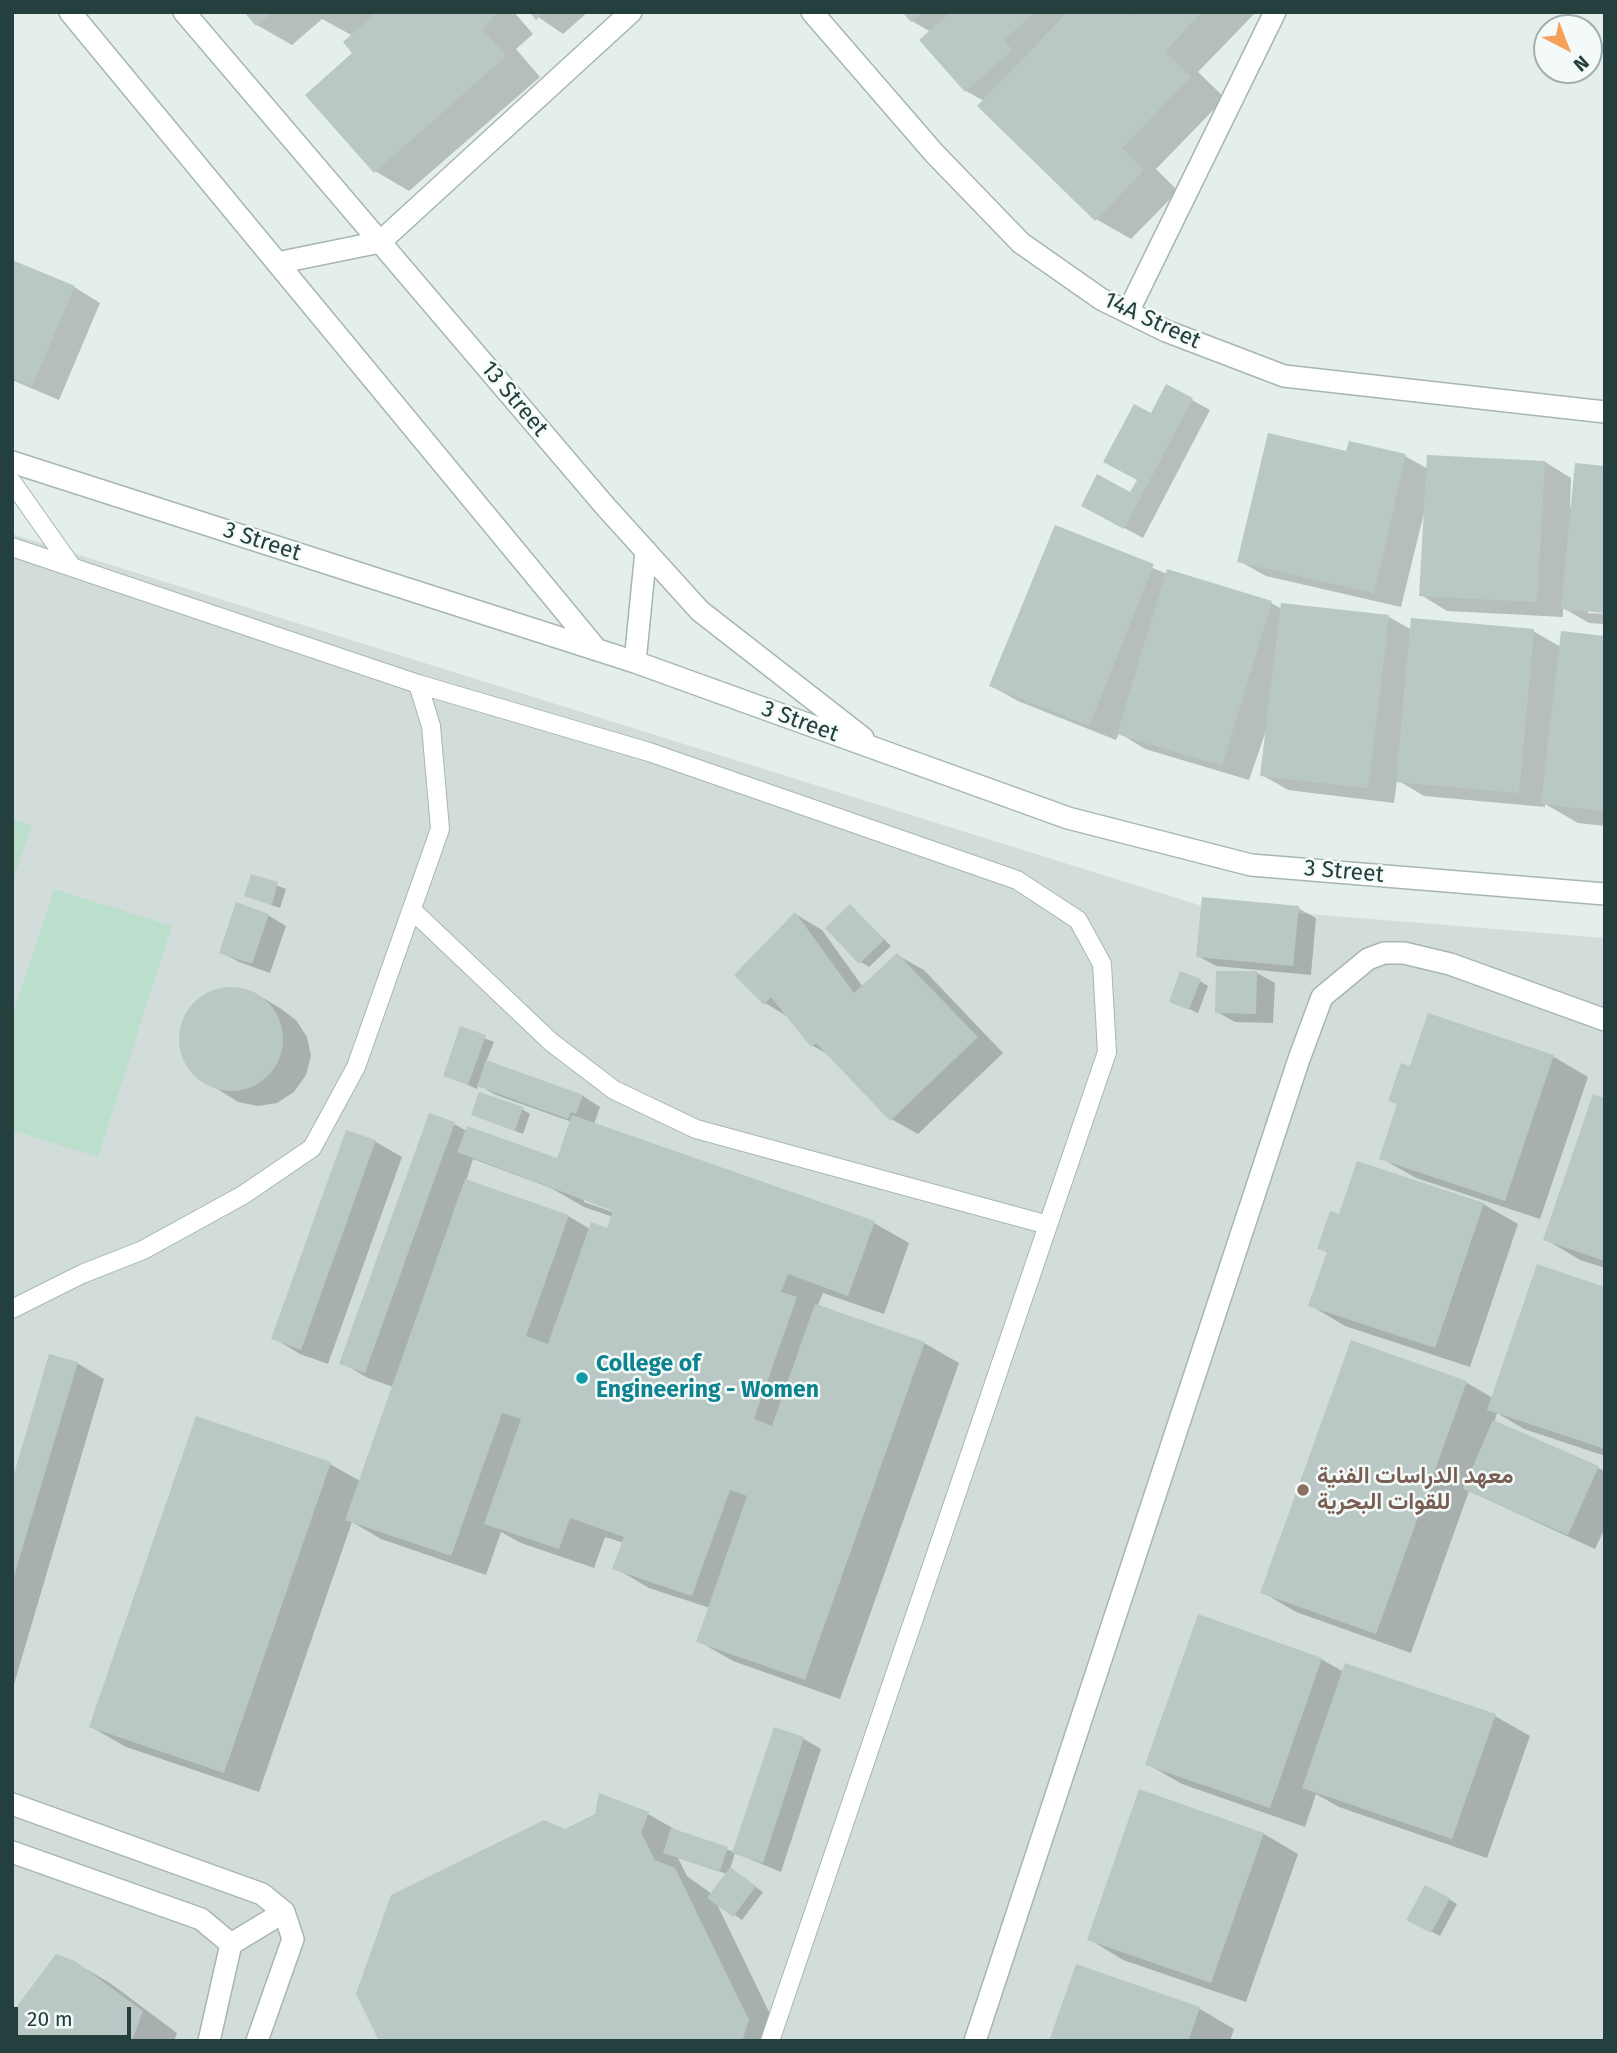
<!DOCTYPE html>
<meta charset="utf-8">
<style>
body{margin:0}
#map{position:relative;width:1617px;height:2053px;overflow:hidden;background:#e4eeeb;font-family:"Fira Sans",sans-serif}
canvas{display:block}
.frame{position:absolute;inset:0;border:14px solid #23403e;pointer-events:none}
.north{position:absolute;left:1533px;top:14px;width:70px;height:70px;box-sizing:border-box;background:#f4faf8;border:2px solid #a0b0ae;border-radius:50%;rotate:138deg;font-size:19px;font-weight:700;line-height:28px;text-align:center;color:#23403e}
.north::after{content:'';display:block;margin:auto;width:24px;height:32px;background:#f4a05b;clip-path:polygon(50% 0,100% 100%,50% 72%,0 100%)}
.scale{position:absolute;left:14px;top:2007px;width:117px;height:32px;box-sizing:border-box;border:4px solid #23403e;border-top:0;padding-left:9px;font-size:21px;line-height:24px;white-space:nowrap;color:#23403e;-webkit-text-stroke:5px #f4faf8;paint-order:stroke}
</style>
<div id="map">
<canvas width="1617" height="2053"></canvas>
<div class="frame"></div>
<div class="north">N</div>
<div class="scale">20 m</div>
</div>
<script>
const ctx = document.querySelector('canvas').getContext('2d');
ctx.lineJoin = 'round';
function paint(path, color) { ctx.fillStyle = color; ctx.fill(path, 'evenodd'); }
const poly = rows => new Path2D(rows.map(r => 'M' + r).join(''));
function strokePath(path, color, width, dash) { ctx.strokeStyle = color; ctx.lineWidth = width; ctx.lineCap = dash ? 'butt' : 'round'; ctx.setLineDash(dash || []); ctx.stroke(path); }
function label(font, color, halo, rows, align = 'center') {
  ctx.font = font + ' "Fira Sans",Vazirmatn,sans-serif'; ctx.lineWidth = 5; ctx.setLineDash([]); ctx.textBaseline = 'middle'; ctx.strokeStyle = halo; ctx.fillStyle = color; for (const [text, x, y, turn = 0] of rows) {
    ctx.save(); ctx.translate(x, y); ctx.rotate((+turn || 0) * Math.PI / 180); ctx.textAlign = isNaN(turn) ? turn : align; if (halo) ctx.strokeText(text, 0, 0); ctx.fillText(text, 0, 0); ctx.restore();
  }
}
const built = poly([
 [12,534,1199,905,1605,938,1605,2041,12,2041]
]);
const green = poly([
 [12,819,32,825,12,883],
 [54,889,172,926,98,1157,12,1130,12,1016]
]);
const shadow = poly([
 [246,12,514,12,533,34,516,49,540,77,409,191,375,171,353,36,322,19,292,45,257,25],
 [531,12,588,12,563,34],
 [904,12,1256,12,1198,72,1225,98,1156,169,1178,191,1131,239,1096,219,984,101,966,91,922,40,931,32,912,21],
 [12,262,74,287,100,303,59,400,12,380],
 [1167,386,1210,410,1143,538,1101,515,1131,494,1139,480,1152,415],
 [1347,453,1405,456,1428,469,1545,462,1571,478,1570,507,1573,507,1588,613,1605,614,1605,624,1589,623,1563,608,1563,617,1447,611,1421,595,1426,505,1401,607,1266,576,1239,561],
 [1056,527,1167,574,1271,603,1282,609,1282,605,1389,617,1412,630,1533,631,1561,647,1605,638,1605,826,1578,823,1545,804,1545,807,1424,796,1397,780,1394,803,1288,790,1262,775,1268,725,1249,780,1145,749,1119,733,1116,740,1018,701,991,686],
 [252,876,286,889,280,908,246,896],
 [850,906,891,946,869,967,861,962],
 [1298,908,1316,918,1311,975,1216,966,1198,956],
 [795,914,822,930,863,987,897,955,924,970,1003,1053,918,1134,891,1119,831,1056,813,1046,790,1018,765,1003],
 [268,915,286,926,270,973,239,962,221,952],
 [1257,973,1275,983,1273,1023,1235,1022,1217,1012],
 [1200,981,1208,986,1198,1013,1171,1001],
 [233,988,253,992,280,1008,296,1020,307,1037,311,1056,306,1075,294,1092,277,1103,258,1106,238,1102,194,1074,183,1057,180,1038,185,1018,196,1002,213,991],
 [1429,1015,1554,1057,1588,1077,1540,1219,1416,1178,1381,1158,1399,1105,1390,1100,1411,1068],
 [461,1029,494,1042,486,1062,583,1096,600,1107,594,1124,874,1223,909,1243,884,1314,823,1293,818,1305,924,1343,959,1363,840,1699,733,1661,698,1641,710,1608,649,1588,615,1568,624,1543,605,1537,594,1568,521,1543,501,1532,486,1575,381,1539,352,1522,259,1792,126,1747,91,1727,330,1464,360,1481,393,1387,368,1378,342,1363,454,1124,467,1131,558,1161,572,1122,496,1095,478,1085,477,1089,445,1075],
 [473,1159,551,1188,584,1207,613,1217,608,1231,590,1229,568,1216,466,1181],
 [584,1198,622,1212,621,1215,584,1202],
 [1605,1100,1605,1268,1580,1260,1545,1239],
 [522,1109,530,1114,523,1134,473,1115],
 [347,1132,376,1142,402,1157,328,1364,300,1354,273,1338],
 [1483,1204,1518,1224,1470,1367,1345,1326,1310,1305,1328,1253,1319,1248,1340,1216],
 [1605,1289,1605,1456,1524,1429,1497,1413,1494,1423,1605,1471,1605,1528,1595,1549,1469,1491,1411,1653,1296,1612,1262,1592,1352,1342,1467,1383,1493,1398],
 [77,1363,104,1379,12,1691,12,1487],
 [1321,1659,1344,1672,1495,1716,1530,1736,1487,1858,1339,1807,1316,1794,1305,1827,1182,1784,1147,1764],
 [775,1730,804,1739,821,1749,781,1872,735,1853,730,1869,763,1892,742,1920,716,1902,783,2041,381,2041,565,1830,648,1814,683,1834,734,1852],
 [678,1858,727,1874,712,1894,687,1876],
 [1140,1792,1264,1834,1298,1854,1246,2002,1123,1960,1089,1939],
 [1449,1899,1457,1904,1440,1936,1417,1924],
 [74,1962,110,1983,177,2033,174,2041,12,2041,16,2011],
 [1077,1966,1200,2009,1234,2029,1230,2041,1051,2041]
]);
const building = poly([
 [244,12,272,12,256,26],
 [377,12,498,12,482,29,506,56,374,173,305,95,352,53,343,42],
 [529,12,544,12,536,20],
 [902,12,922,12,911,22],
 [951,12,1035,12,1004,40,1012,50,965,92,919,40],
 [1068,12,1127,12,1131,16,1135,12,1202,12,1165,51,1191,77,1122,148,1144,170,1095,221,977,106],
 [12,260,75,286,32,386,12,378],
 [1166,384,1193,398,1124,529,1081,506,1097,474,1130,492,1137,480,1103,462,1134,404,1151,413],
 [1268,433,1346,451,1349,441,1406,454,1374,593,1237,562],
 [1427,455,1545,461,1537,602,1419,596],
 [1575,463,1605,466,1605,613,1561,609],
 [1055,525,1154,564,1089,726,989,686],
 [1167,569,1272,601,1222,766,1117,734],
 [1281,603,1389,615,1368,788,1260,776],
 [1411,618,1534,629,1519,793,1396,782],
 [1561,631,1605,636,1605,811,1541,804],
 [251,874,278,882,272,905,244,896],
 [1202,897,1299,906,1293,966,1196,957],
 [236,902,269,914,252,964,219,953],
 [850,904,884,940,859,964,825,928],
 [795,912,854,993,897,953,978,1037,890,1121,816,1043,811,1047,771,997,764,1005,734,975],
 [1180,971,1201,979,1189,1010,1169,1002],
 [1216,971,1257,971,1256,1014,1215,1013],
 '179 1039a52 52 0 1 1 104 0a52 52 0 1 1-104 0Z',
 [1428,1013,1554,1055,1505,1201,1379,1159,1397,1104,1388,1101,1401,1063,1410,1066],
 [460,1026,486,1035,468,1085,443,1076],
 [486,1060,583,1095,576,1114,571,1112,568,1119,477,1086],
 [479,1092,523,1107,515,1131,471,1115],
 [1593,1094,1605,1098,1605,1261,1543,1240],
 [429,1113,455,1122,365,1373,339,1364],
 [572,1115,875,1221,848,1296,788,1274,781,1292,797,1297,754,1419,772,1426,815,1304,925,1342,805,1680,696,1642,747,1496,730,1490,692,1596,612,1569,624,1537,570,1518,559,1549,484,1524,521,1419,502,1413,451,1556,345,1520,465,1179,569,1215,526,1336,548,1344,591,1222,607,1228,613,1211,457,1152,467,1126,557,1158],
 [346,1130,376,1140,301,1350,271,1339],
 [1357,1161,1484,1203,1435,1348,1308,1306,1327,1252,1317,1249,1330,1211,1339,1214],
 [1537,1264,1605,1287,1605,1449,1487,1410],
 [1351,1340,1467,1381,1376,1634,1260,1593],
 [49,1354,78,1362,12,1583,12,1481],
 [196,1416,331,1462,224,1773,89,1727],
 [1493,1420,1599,1466,1568,1535,1463,1489],
 [1198,1614,1322,1658,1270,1808,1145,1765],
 [1345,1663,1496,1714,1452,1839,1302,1788],
 [774,1727,804,1737,763,1863,732,1853],
 [1139,1789,1264,1833,1211,1983,1087,1940],
 [599,1793,649,1812,641,1833,655,1860,675,1868,749,2020,742,2041,379,2041,356,1994,391,1895,544,1820,565,1829,595,1814],
 [671,1828,728,1847,720,1871,663,1853],
 [730,1867,756,1886,733,1917,707,1898],
 [1425,1885,1450,1898,1431,1933,1406,1920],
 [56,1954,75,1961,143,2011,132,2041,12,2041,12,2008,15,2009],
 [1076,1964,1200,2007,1188,2041,1049,2041]
]);
const service = poly([
 [12,482,72,567],
 [12,547,418,684,431,726,440,829,356,1067,312,1148,243,1195,143,1250,82,1274,12,1309],
 [418,684,649,752,1017,880,1078,920,1102,964,1107,1052,770,2041],
 [412,910,551,1042,614,1090,696,1129,1048,1225]
]);
const minor = poly([
 [70,12,597,650],
 [184,12,605,506,700,611,863,738],
 [812,12,934,153,1021,243,1101,299,1166,331,1284,376,1605,412],
 [277,263,380,242,631,12],
 [1128,312,1275,12],
 [12,462,635,662,1068,818,1251,865,1605,894],
 [635,662,646,551],
 [12,1804,262,1894,284,1912,293,1939,257,2041],
 [12,1852,201,1919,231,1944,209,2041],
 [231,1944,284,1912],
 [975,2041,1299,1059,1322,997,1368,959,1384,953,1404,953,1450,964,1605,1020]
]);
const markers = [
 [582,1378,7,"#0f9aa8"],
 [1303,1490,7,"#8d6e63"]
];
const streetNames = [
 ["14A Street",1152,321,25],
 ["13 Street",514,399,50],
 ["3 Street",262,542,18],
 ["3 Street",800,722,20],
 ["3 Street",1344,872,5]
];
const cultureNames = [
 ["College of",596,1365],
 ["Engineering - Women",596,1391]
];
const educationNames = [
 ["معهد الدراسات الفنية",1317,1477],
 ["للقوات البحرية",1317,1503]
];
paint(built, '#d2dddb');
paint(green, '#bcdfcd');
paint(shadow, '#0003');
paint(building, '#b9c8c5');
strokePath(service, '#a6b6b4', 20);
strokePath(minor, '#a6b6b4', 24);
strokePath(service, '#fff', 18);
strokePath(minor, '#fff', 21);
for (const [x, y, r, color] of markers) { const dot = new Path2D(); dot.arc(x, y, r, 0, 2 * Math.PI); ctx.fillStyle = color; ctx.fill(dot); strokePath(dot, '#f4faf8', 2.5); }
label('23px', '#23403e', '#f4faf8', streetNames);
label('bold 23px', '#0d838f', '#f4faf8', cultureNames, 'left');
label('bold 23px', '#785e54', '#f4faf8', educationNames, 'left');
</script>
